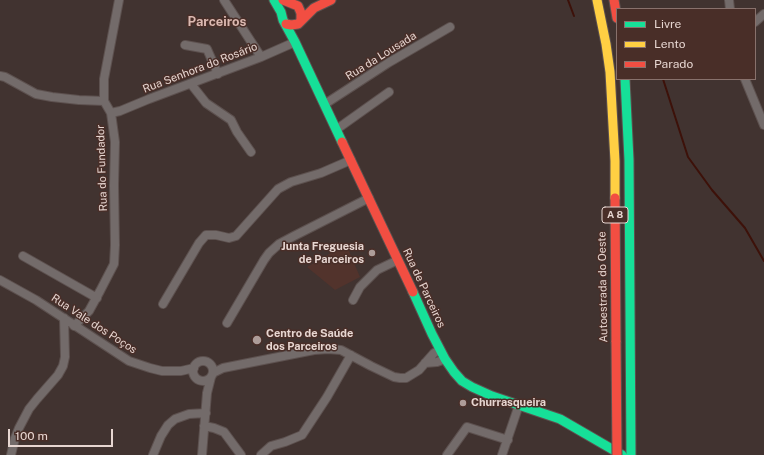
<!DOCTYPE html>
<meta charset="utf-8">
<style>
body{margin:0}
#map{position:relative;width:764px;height:455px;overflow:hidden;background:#413330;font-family:"Public Sans",sans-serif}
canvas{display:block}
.legend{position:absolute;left:616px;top:8px;width:140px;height:72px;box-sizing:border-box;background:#492e28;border:1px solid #88716c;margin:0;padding:5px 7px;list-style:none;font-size:12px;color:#e7d6d1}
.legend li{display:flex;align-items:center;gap:8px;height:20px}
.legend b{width:20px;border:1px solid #88716c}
.scale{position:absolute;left:8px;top:429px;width:105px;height:18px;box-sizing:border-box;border:2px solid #e7d6d1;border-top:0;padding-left:5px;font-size:12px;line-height:14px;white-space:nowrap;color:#e7d6d1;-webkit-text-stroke:3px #492e28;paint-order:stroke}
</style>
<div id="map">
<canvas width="764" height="455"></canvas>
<ul class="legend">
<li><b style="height:5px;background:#16e098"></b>Livre</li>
<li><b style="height:5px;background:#ffcf43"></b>Lento</li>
<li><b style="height:5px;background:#f24e42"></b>Parado</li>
</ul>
<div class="scale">100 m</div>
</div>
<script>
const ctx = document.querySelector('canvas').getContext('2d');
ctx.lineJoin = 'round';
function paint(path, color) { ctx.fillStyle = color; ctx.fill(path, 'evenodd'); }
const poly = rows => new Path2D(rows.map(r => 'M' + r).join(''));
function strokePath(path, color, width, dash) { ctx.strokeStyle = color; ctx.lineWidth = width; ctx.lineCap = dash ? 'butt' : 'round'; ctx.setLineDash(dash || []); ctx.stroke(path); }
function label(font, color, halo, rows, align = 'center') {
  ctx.font = font + ' "Public Sans",sans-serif'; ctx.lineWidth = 3; ctx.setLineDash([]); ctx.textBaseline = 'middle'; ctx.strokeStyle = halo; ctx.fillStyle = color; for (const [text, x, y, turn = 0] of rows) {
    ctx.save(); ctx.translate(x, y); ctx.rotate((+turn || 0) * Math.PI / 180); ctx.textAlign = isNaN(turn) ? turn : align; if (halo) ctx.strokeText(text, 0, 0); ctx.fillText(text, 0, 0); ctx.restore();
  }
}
const built = poly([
 [346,244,360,277,335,290,307,267]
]);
const stream = poly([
 [568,0,574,16],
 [663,79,688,157,712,190,745,228,764,261]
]);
const street = poly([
 [224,0,261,57],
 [729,0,730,9],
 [755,22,764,14],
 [185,45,207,49,218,74],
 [0,76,5,77,36,94,52,97,79,100,104,101],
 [745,79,764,125],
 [191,84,206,103,231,120,237,132,251,152],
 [325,104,388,63,450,27],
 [111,113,120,111,149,99,261,57,295,42],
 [337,129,389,92],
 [23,256,97,298],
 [0,280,36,300,129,361,150,368,162,371,181,371,194,368],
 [353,300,360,287,377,270,398,260],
 [163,304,199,243,206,235,216,235,229,238,236,236,278,189,291,182,321,173,351,160],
 [227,323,264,260,269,253,279,244,294,236,369,198],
 [74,326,89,311,100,291,114,264,115,245,114,185,115,142,111,113,104,101,104,79,119,0],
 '193 371a10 10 0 1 1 20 0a10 10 0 1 1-20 0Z',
 [425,363,437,362,445,359],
 [213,373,223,368,314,350,328,349,341,350,371,366,394,377,400,378,406,378,419,370,434,353,440,350],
 [204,426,214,428,224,432,241,455],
 [11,455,15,438,19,428,29,409,37,399,58,375,63,366,65,357,64,318],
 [153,455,161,436,168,425,175,419,189,414,206,413],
 [202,455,207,393,211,377],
 [261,455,271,446,285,442,302,435,327,397,351,355],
 [447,455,467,427,508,440],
 [502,455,519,405]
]);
const fast = poly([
 [274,0,281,12,283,20,295,42,342,142],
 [625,79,629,160,631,455],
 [413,292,432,334,445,359,454,372,462,381,472,387,492,396,560,419,622,455]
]);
const slow = poly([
 [597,0,606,44,610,72,615,161,615,198]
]);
const jam = poly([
 [283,0,298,6,301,13,301,19],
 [614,0,617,18],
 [286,24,291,25,298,24,314,8,331,0],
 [342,142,413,292],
 [615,198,616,342]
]);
const jamBridge = poly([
 [616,342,617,455]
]);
const markers = [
 [372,253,4,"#ad9d99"],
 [257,340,5,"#ad9d99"],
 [463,403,4,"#ad9d99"]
];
const shields = [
 [615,215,26]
];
const shieldNames = [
 ["A 8",615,215]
];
const streetNames = [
 ["Rua da Lousada",381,56,-32],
 ["Rua Senhora do Rosário",200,68,-21],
 ["Rua do Fundador",102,168,-92],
 ["Autoestrada do Oeste",603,287,-91],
 ["Rua de Parceiros",424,288,65],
 ["Rua Vale dos Poços",94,324,33]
];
const poiNames = [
 ["Junta Freguesia",364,247,"right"],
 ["de Parceiros",364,260,"right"],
 ["Centro de Saúde",266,334],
 ["dos Parceiros",266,347],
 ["Churrasqueira",471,403]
];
const quarterNames = [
 ["Parceiros",217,22]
];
paint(built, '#52332c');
strokePath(stream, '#3d1109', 2);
strokePath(street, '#5d514f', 10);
strokePath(fast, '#5d514f', 11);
strokePath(slow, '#5d514f', 11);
strokePath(jam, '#5d514f', 11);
strokePath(street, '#736b6a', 8);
strokePath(fast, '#16e098', 9);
strokePath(slow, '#ffcf43', 9);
strokePath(jam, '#f24e42', 9);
strokePath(jamBridge, '#5d514f', 11, []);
strokePath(jamBridge, '#f24e42', 9);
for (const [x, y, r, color] of markers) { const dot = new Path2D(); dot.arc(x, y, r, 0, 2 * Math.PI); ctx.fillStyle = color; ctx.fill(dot); strokePath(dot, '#492e28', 1.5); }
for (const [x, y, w] of shields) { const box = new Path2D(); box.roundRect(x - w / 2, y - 8, w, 16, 3); ctx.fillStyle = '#492e28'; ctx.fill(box); strokePath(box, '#e7d6d1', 1); }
label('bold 10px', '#e7d6d1', null, shieldNames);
label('11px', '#e7d6d1', '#492e28', streetNames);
label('bold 11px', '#e7d6d1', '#492e28', poiNames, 'left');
label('bold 13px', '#dbb9b1', '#492e28', quarterNames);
</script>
